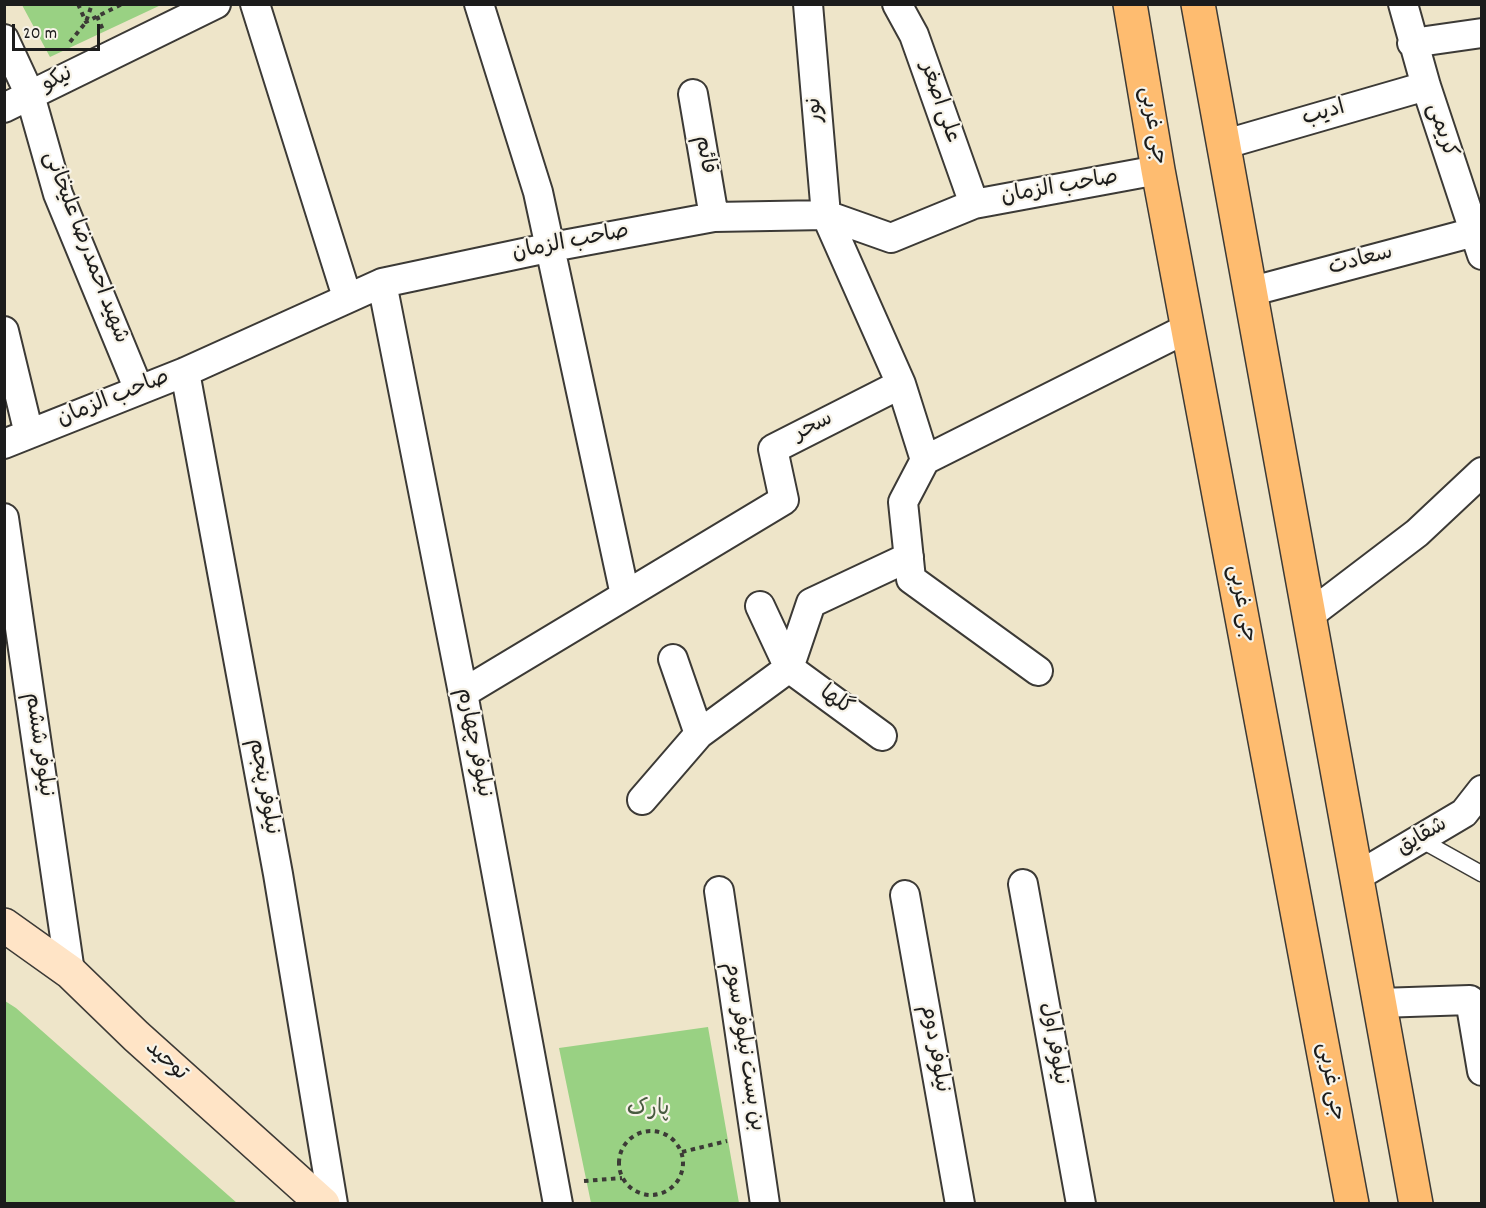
<!DOCTYPE html>
<meta charset="utf-8">
<style>
body{margin:0}
#map{position:relative;width:1486px;height:1208px;overflow:hidden;background:#eee5c9;font-family:Dekko,sans-serif}
canvas{display:block}
.frame{position:absolute;inset:0;border:6px solid #1c1c1c;pointer-events:none}
.scale{position:absolute;left:12px;top:24px;width:88px;height:27px;box-sizing:border-box;border:3px solid #1c1c1c;border-top:0;padding-left:8px;font-size:18px;line-height:21px;white-space:nowrap;color:#1c1c1c;-webkit-text-stroke:4px #f7f3e8;paint-order:stroke}
</style>
<div id="map">
<canvas width="1486" height="1208"></canvas>
<div class="frame"></div>
<div class="scale">20 m</div>
</div>
<script>
const ctx = document.querySelector('canvas').getContext('2d');
ctx.lineJoin = 'round';
function paint(path, color) { ctx.fillStyle = color; ctx.fill(path, 'evenodd'); }
const poly = rows => new Path2D(rows.map(r => 'M' + r).join(''));
function strokePath(path, color, width, dash) { ctx.strokeStyle = color; ctx.lineWidth = width; ctx.lineCap = dash ? 'butt' : 'round'; ctx.setLineDash(dash || []); ctx.stroke(path); }
function label(font, color, halo, rows, align = 'center') {
  ctx.font = font + ' Dekko,"Playpen Sans Arabic",sans-serif'; ctx.lineWidth = 4.5; ctx.setLineDash([]); ctx.textBaseline = 'middle'; ctx.strokeStyle = halo; ctx.fillStyle = color; for (const [text, x, y, turn = 0] of rows) {
    ctx.save(); ctx.translate(x, y); ctx.rotate((+turn || 0) * Math.PI / 180); ctx.textAlign = isNaN(turn) ? turn : align; if (halo) ctx.strokeText(text, 0, 0); ctx.fillText(text, 0, 0); ctx.restore();
  }
}
const green = poly([
 [22,5,161,5,50,57],
 [5,1001,16,1008,237,1203,5,1203],
 [708,1027,739,1203,591,1203,559,1048]
]);
const path = poly([
 [78,4,86,22,122,4],
 [97,16,103,30],
 [70,42,86,22,92,4],
 '619 1163a32 32 0 1 1 64 0a32 32 0 1 1-64 0Z',
 [682,1152,727,1141],
 [584,1181,622,1178]
]);
const lane = poly([
 [1421,840,1482,874]
]);
const street = poly([
 [255,4,347,297],
 [479,4,538,192,625,595],
 [808,4,826,215,901,384],
 [897,4,914,35,974,204],
 [1403,4,1426,86,1482,255],
 [4,39,30,95,58,194,139,390],
 [1412,43,1482,33],
 [693,94,714,217],
 [4,108,216,4],
 [1222,145,1426,86],
 [382,283,463,693,558,1204],
 [1249,292,1482,230],
 [4,331,29,434],
 [185,372,278,874,333,1204],
 [4,444,185,372,382,283,552,247,714,217,826,215,891,238,974,204,1158,170],
 [925,460,903,502,911,579,1038,671],
 [4,518,70,972],
 [760,606,789,668,882,736],
 [1308,616,1417,533,1482,472],
 [673,659,699,734],
 [463,693,784,500,773,449,901,384,925,460,1188,328],
 [642,800,699,734,789,668,811,603,909,557],
 [1356,877,1464,813,1482,790],
 [1023,884,1081,1204],
 [719,891,765,1204],
 [905,895,960,1204],
 [1379,1003,1470,1000,1482,1071]
]);
const secondary = poly([
 [4,925,70,972,136,1036,323,1204]
]);
const primary = poly([
 [1130,4,1158,170,1352,1204],
 [1198,4,1416,1204]
]);
const streetNames = [
 ["نیکو",58,81,-26],
 ["علی اصغر",938,103,71],
 ["نور",817,110,-95],
 ["ادیب",1324,115,-16],
 ["جی غربی",1151,126,80],
 ["کریمی",1440,131,72],
 ["قائم",703,155,80],
 ["صاحب الزمان",1060,189,-10],
 ["صاحب الزمان",571,244,-11],
 ["شهید احمدرضا علیخانی",84,248,69],
 ["سعادت",1361,262,-15],
 ["صاحب الزمان",114,400,-22],
 ["سحر",814,428,-27],
 ["جی غربی",1240,604,79],
 ["گلها",835,702,36],
 ["نیلوفر چهارم",472,743,79],
 ["نیلوفر ششم",37,745,82],
 ["نیلوفر پنجم",262,787,80],
 ["شقایق",1423,838,-31],
 ["نیلوفر اول",1052,1044,80],
 ["بن بست نیلوفر سوم",742,1047,81],
 ["نیلوفر دوم",933,1049,80],
 ["توحید",165,1062,42],
 ["جی غربی",1329,1082,80]
];
const parkNames = [
 ["پارک",648,1111]
];
paint(green, '#99d183');
strokePath(lane, '#3c3a36', 18);
strokePath(street, '#3c3a36', 32);
strokePath(secondary, '#3c3a36', 36);
strokePath(primary, '#3c3a36', 36);
strokePath(path, '#3c3a36', 4, [4.5, 4.5]);
strokePath(lane, '#fff', 15);
strokePath(street, '#fff', 28);
strokePath(secondary, '#ffe4c6', 33);
strokePath(primary, '#febc70', 33);
label('22px', '#1c1c1c', '#f7f3e8', streetNames);
label('22px', '#485b40', '#f7f3e8', parkNames);
</script>
